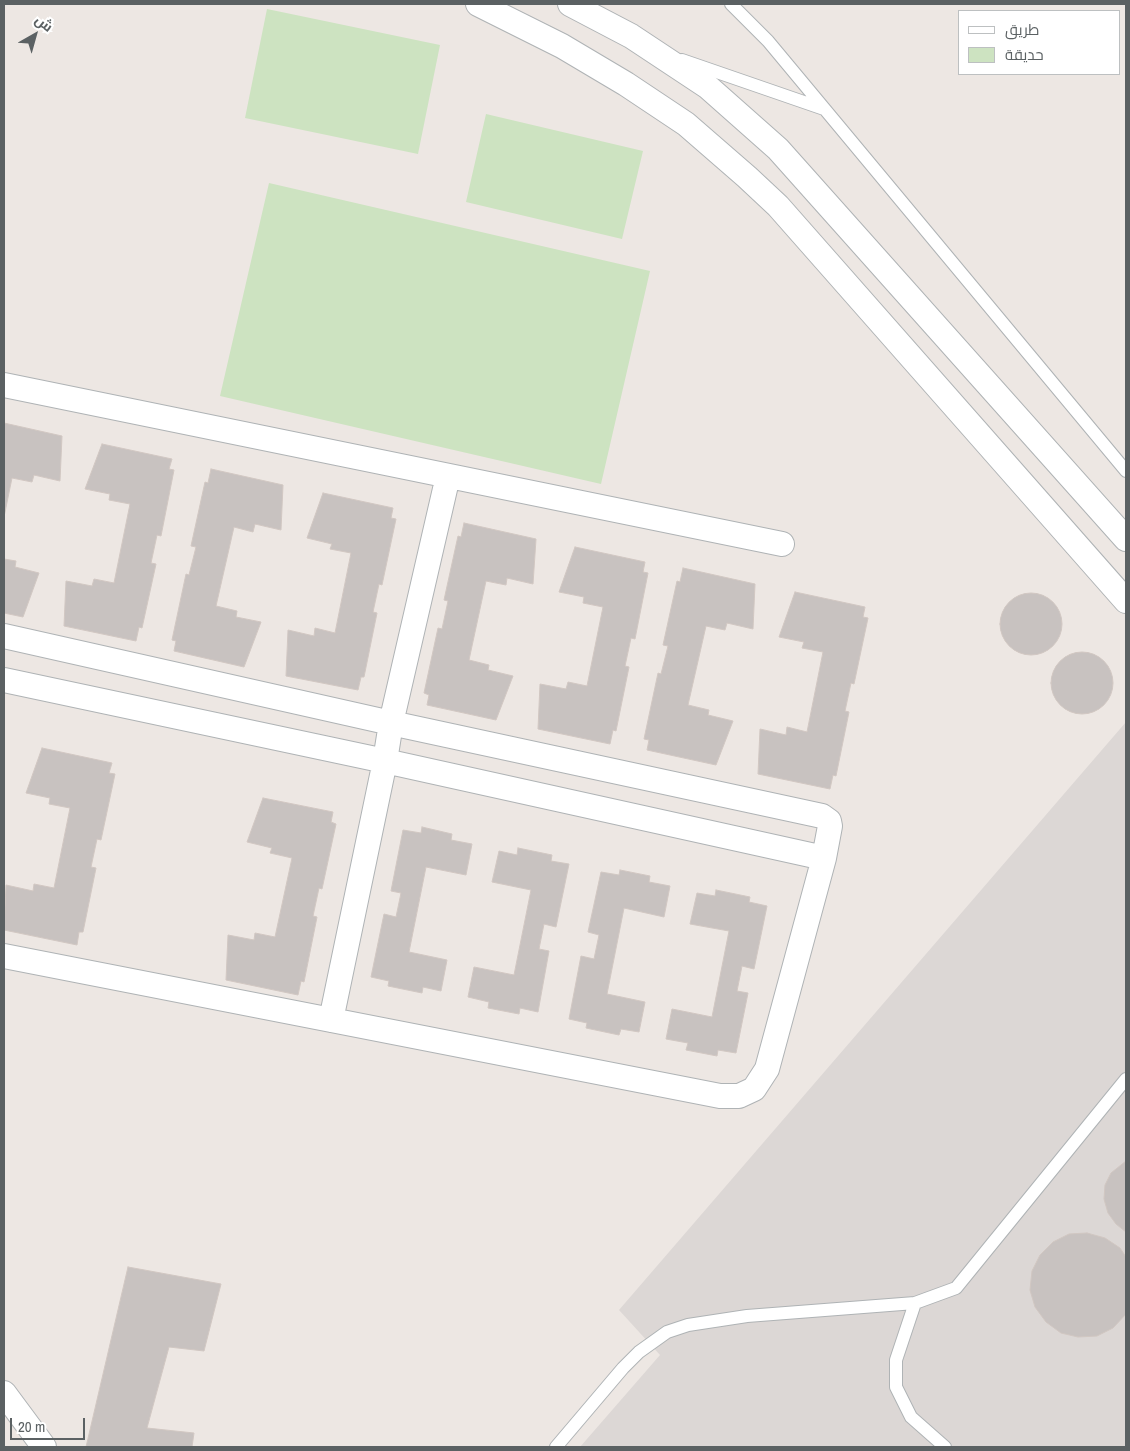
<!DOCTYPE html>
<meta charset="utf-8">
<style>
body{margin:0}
#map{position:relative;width:1130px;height:1451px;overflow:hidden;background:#ede7e3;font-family:"Archivo Narrow",Cairo,sans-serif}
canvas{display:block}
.frame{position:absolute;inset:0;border:5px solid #5b6163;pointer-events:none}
.legend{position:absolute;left:958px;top:10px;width:162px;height:65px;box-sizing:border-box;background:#fff;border:1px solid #bdc0c1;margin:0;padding:6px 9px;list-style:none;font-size:15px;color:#5b6163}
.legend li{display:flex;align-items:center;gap:10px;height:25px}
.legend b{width:25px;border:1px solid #bdc0c1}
.north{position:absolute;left:10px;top:10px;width:50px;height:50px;-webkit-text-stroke:4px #fff;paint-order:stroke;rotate:38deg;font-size:14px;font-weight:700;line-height:20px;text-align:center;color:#5b6163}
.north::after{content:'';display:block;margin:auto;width:18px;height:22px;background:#5b6163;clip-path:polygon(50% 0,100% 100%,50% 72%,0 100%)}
.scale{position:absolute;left:10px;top:1418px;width:75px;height:22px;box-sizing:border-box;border:2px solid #5b6163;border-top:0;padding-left:6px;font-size:15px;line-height:18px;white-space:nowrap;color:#5b6163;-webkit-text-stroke:4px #fff;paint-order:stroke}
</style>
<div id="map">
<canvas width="1130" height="1451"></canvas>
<div class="frame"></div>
<ul class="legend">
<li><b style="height:6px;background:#fff"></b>طريق</li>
<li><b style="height:14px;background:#cde3c1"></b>حديقة</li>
</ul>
<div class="north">ش</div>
<div class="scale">20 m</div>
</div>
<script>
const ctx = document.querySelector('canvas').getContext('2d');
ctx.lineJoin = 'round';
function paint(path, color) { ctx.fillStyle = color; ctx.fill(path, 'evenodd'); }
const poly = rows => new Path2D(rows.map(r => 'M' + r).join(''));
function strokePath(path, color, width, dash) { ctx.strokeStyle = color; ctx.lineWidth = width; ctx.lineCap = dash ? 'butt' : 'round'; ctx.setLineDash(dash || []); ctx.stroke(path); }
const industrial = poly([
 [1126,722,1126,1447,580,1447,660,1355,619,1310]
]);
const green = poly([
 [267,9,440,45,418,154,245,118],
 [486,114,643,151,622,239,466,202],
 [269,183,650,271,601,484,220,396]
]);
const building = poly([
 [4,423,62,436,60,481,34,475,32,482,12,478,4,517,4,423],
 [102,444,172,459,169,469,174,470,161,536,157,535,151,563,156,564,142,628,139,627,136,641,64,626,66,581,92,586,94,579,114,583,130,504,109,500,110,494,85,489,102,444],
 [211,469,283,485,281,530,255,524,253,532,234,527,216,606,237,611,236,617,261,622,244,667,174,651,176,641,172,640,186,574,189,575,196,547,191,546,205,482,208,483,211,469],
 [323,493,393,508,391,518,396,519,382,585,379,584,373,612,377,613,364,677,361,677,358,690,286,676,288,630,314,636,315,628,335,633,351,553,330,549,332,544,307,538,323,493],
 [464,523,536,539,533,584,507,578,506,585,486,581,469,660,489,665,488,670,513,676,496,720,427,705,429,695,424,693,438,628,442,629,448,601,444,600,458,536,461,537,464,523],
 [575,547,645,562,643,572,648,573,635,639,631,638,625,666,629,667,616,731,613,730,610,744,538,729,540,684,566,689,568,682,587,686,603,607,583,603,584,597,559,592,575,547],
 [4,559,16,561,15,567,39,573,23,617,4,613,4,559],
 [683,568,755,584,753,629,727,623,725,630,706,626,688,705,709,710,708,715,733,721,716,765,647,750,649,740,644,739,658,673,661,674,668,646,663,645,677,581,680,582,683,568],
 [795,592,865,607,863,617,868,618,854,684,851,683,845,711,849,712,836,776,833,775,830,789,758,774,760,729,786,735,787,727,807,732,823,652,802,648,804,642,779,637,795,592],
 '1000 624a31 31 0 1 1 62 0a31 31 0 1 1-62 0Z',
 '1051 683a31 31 0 1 1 62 0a31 31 0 1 1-62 0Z',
 [42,748,112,763,109,773,115,774,101,840,97,839,91,867,96,868,83,932,79,932,77,945,4,930,6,885,33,891,34,884,54,888,70,808,49,804,50,798,26,793,42,748],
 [263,798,333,812,331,822,336,824,322,889,319,888,313,916,317,917,304,982,301,981,298,995,226,980,228,935,254,940,255,933,275,937,292,858,270,853,272,848,247,842,263,798],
 [422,827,452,834,451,840,472,844,466,875,426,867,409,952,447,960,441,991,423,987,422,993,388,986,389,981,371,977,384,914,396,917,401,893,391,891,403,830,421,833,422,827],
 [518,848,552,855,551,861,569,864,556,927,544,924,539,949,549,951,538,1012,520,1008,519,1014,488,1008,489,1002,468,997,474,967,514,975,531,890,492,882,499,851,517,855,518,848],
 [620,870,650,876,649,882,670,886,664,917,624,908,607,994,645,1002,639,1032,621,1029,619,1035,586,1028,587,1023,569,1019,581,956,594,959,599,935,588,932,601,872,619,875,620,870],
 [716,890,750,897,749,902,767,906,754,969,742,966,737,991,748,993,736,1053,718,1050,717,1056,686,1050,688,1043,666,1039,672,1009,712,1017,729,931,690,924,697,893,715,896,716,890],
 [1126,1161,1126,1232,1116,1224,1108,1213,1104,1199,1105,1185,1111,1173,1126,1161],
 [1087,1233,1105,1238,1120,1248,1126,1257,1126,1314,1113,1328,1097,1336,1078,1337,1061,1333,1046,1322,1035,1307,1030,1290,1032,1271,1040,1255,1053,1242,1069,1234,1087,1233],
 [128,1267,221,1284,204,1351,169,1347,147,1428,194,1433,192,1447,86,1447,128,1267]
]);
const lane = poly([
 [731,4,768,41,1126,471],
 [682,60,824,109],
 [915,1303,896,1360,896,1387,911,1417,945,1447],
 [556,1447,623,1368,639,1352,667,1332,688,1325,747,1316,915,1303,956,1288,1126,1079]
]);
const street = poly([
 [478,4,562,46,626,84,686,124,747,177,778,206,1126,601],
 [570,4,631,36,708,87,778,149,1126,539],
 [4,385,782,544],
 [4,636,391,723,822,816,829,821,830,826,824,858,767,1069,754,1089,739,1096,720,1096,4,956],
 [4,680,385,761,824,858],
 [331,1020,385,761,391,723,448,476],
 [4,1393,44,1447]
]);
paint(industrial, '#dcd7d5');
paint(green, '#cde3c1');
paint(building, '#c8c2c0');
strokePath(building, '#d1c7c2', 1);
strokePath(lane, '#afb3b5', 14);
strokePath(street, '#afb3b5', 26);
strokePath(lane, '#fff', 12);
strokePath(street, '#fff', 24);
</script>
